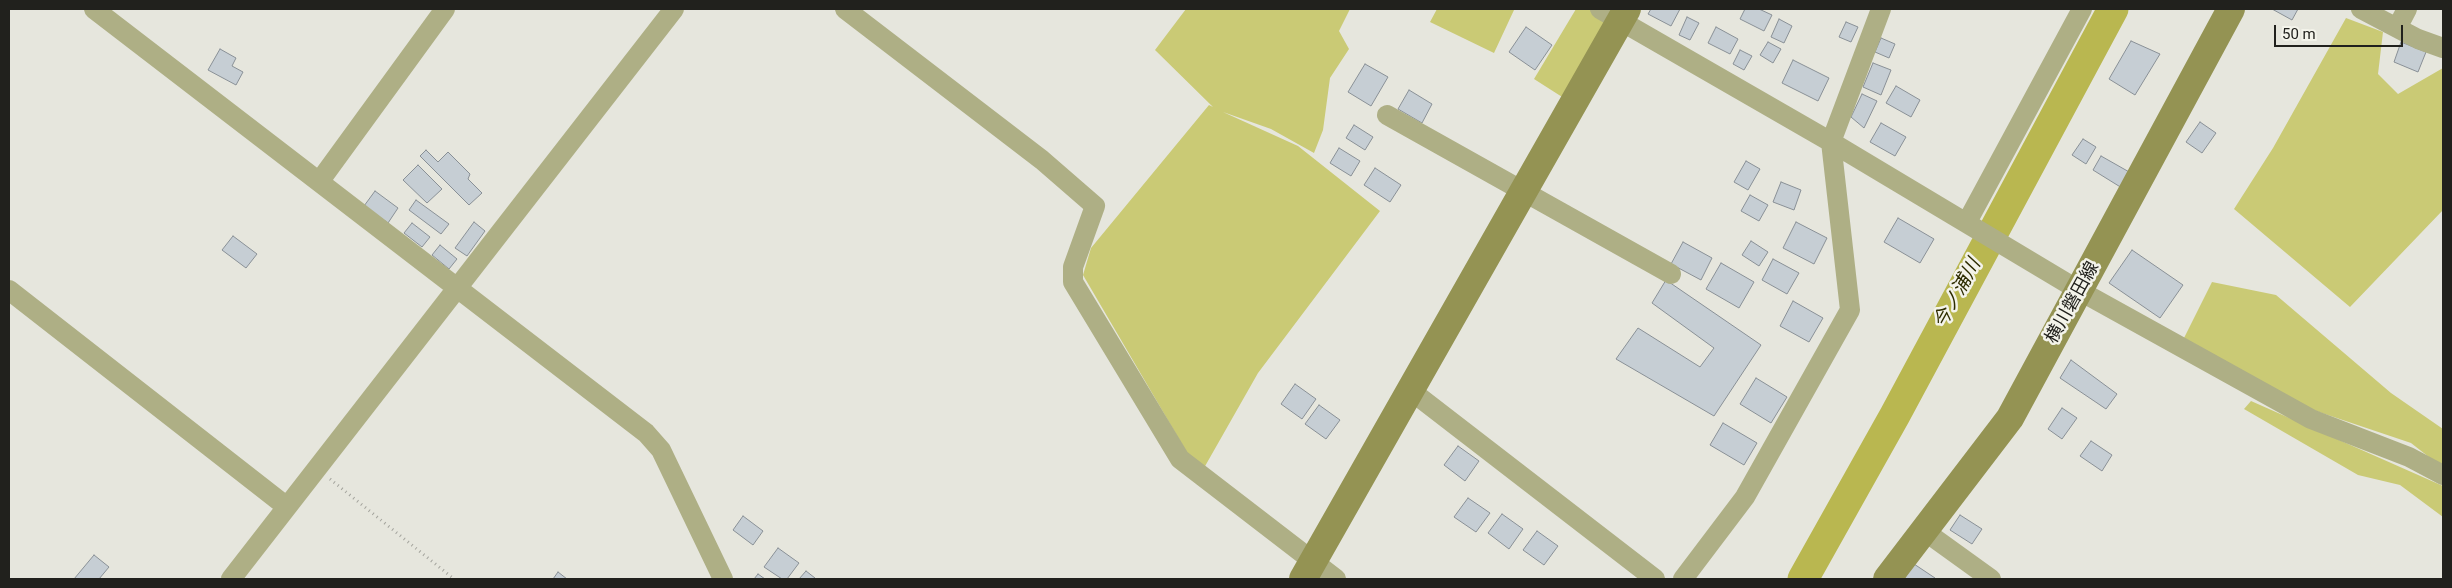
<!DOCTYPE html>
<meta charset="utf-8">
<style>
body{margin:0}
#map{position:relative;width:2452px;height:588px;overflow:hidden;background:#e6e6dd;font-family:Roboto,sans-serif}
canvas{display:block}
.frame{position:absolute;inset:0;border:10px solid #21211d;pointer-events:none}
.scale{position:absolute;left:2274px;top:25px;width:129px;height:22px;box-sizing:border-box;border:2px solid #21211d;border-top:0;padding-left:6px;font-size:15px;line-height:18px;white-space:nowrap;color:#21211d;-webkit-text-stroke:4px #f3f3ea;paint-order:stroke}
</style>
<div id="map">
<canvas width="2452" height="588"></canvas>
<div class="frame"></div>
<div class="scale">50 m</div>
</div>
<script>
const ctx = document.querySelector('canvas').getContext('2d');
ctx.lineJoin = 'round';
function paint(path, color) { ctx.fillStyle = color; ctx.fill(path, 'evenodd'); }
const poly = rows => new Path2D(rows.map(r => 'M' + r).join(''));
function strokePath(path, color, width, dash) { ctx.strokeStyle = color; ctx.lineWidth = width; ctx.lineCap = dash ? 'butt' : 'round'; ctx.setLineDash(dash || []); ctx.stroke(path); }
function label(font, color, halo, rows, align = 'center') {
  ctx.font = font + ' Roboto,"Noto Sans JP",sans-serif'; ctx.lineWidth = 5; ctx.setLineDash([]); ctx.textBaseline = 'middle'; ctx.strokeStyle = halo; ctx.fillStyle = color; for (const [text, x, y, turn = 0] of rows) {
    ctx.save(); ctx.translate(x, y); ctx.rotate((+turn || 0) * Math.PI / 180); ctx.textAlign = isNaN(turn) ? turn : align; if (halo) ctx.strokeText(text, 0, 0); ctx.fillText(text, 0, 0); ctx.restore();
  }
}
const green = poly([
 [1186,9,1350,9,1339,31,1349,49,1330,78,1323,130,1314,153,1271,129,1223,112,1298,146,1380,211,1258,373,1200,475,1083,275,1091,248,1209,105,1213,107,1155,50],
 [1437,9,1512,9,1514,10,1494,53,1430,22],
 [1576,9,1593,9,1616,21,1570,102,1534,79],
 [2346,18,2383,32,2378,74,2398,94,2443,68,2443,210,2350,307,2234,209,2273,148],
 [2212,282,2276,295,2391,393,2443,429,2443,468,2411,443,2313,410,2184,338],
 [2251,401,2443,486,2443,517,2400,485,2358,475,2244,409]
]);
const river = poly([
 [1803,579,1895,415,2113,9]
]);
const building = poly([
 [1651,9,1680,9,1671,26,1648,14,1651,9],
 [1745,9,1759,9,1772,15,1764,31,1740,19,1745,9],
 [2272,9,2298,9,2292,20,2272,9],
 [1687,17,1699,23,1690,40,1679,35,1687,17],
 [1779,19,1792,26,1784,43,1771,37,1779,19],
 [1846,22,1858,27,1851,42,1839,37,1846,22],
 [1526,27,1552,45,1535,70,1509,52,1526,27],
 [1716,27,1738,39,1730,54,1708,43,1716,27],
 [1881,38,1895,44,1889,58,1875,52,1881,38],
 [2131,41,2160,54,2135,95,2109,79,2131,41],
 [1768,42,1781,49,1773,63,1760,55,1768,42],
 [2401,42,2426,52,2418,72,2394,62,2401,42],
 [220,49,236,58,232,66,243,72,236,85,208,70,220,49],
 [1740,50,1752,56,1744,70,1733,64,1740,50],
 [1793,60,1829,78,1818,101,1782,83,1793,60],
 [1873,63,1891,70,1881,95,1863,87,1873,63],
 [1365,64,1388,77,1371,106,1348,92,1365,64],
 [1896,86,1920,100,1911,117,1886,103,1896,86],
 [1409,90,1432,104,1422,123,1398,109,1409,90],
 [1862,94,1877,101,1864,128,1851,117,1862,94],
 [2200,122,2216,133,2202,153,2186,142,2200,122],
 [1881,123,1906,137,1895,156,1870,142,1881,123],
 [1354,125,1373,137,1365,150,1346,138,1354,125],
 [2083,139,2096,147,2086,164,2072,155,2083,139],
 [1339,148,1360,161,1351,176,1330,163,1339,148],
 [426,150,438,162,448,152,470,174,468,179,482,193,469,205,420,156,426,150],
 [2101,156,2131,173,2122,188,2093,170,2101,156],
 [1746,161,1760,169,1748,190,1734,182,1746,161],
 [418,165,442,189,427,203,403,180,418,165],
 [1375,168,1401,185,1390,202,1364,185,1375,168],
 [1781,182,1801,190,1794,210,1773,202,1781,182],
 [375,191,398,208,388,223,364,206,375,191],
 [1750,195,1768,205,1759,221,1741,211,1750,195],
 [416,200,449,224,441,234,409,210,416,200],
 [1898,218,1934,239,1920,263,1884,242,1898,218],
 [474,222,485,231,467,256,455,248,474,222],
 [1796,222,1827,238,1814,264,1783,248,1796,222],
 [412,223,430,237,422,247,404,233,412,223],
 [233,236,257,254,246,268,222,250,233,236],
 [1751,241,1768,252,1759,266,1742,255,1751,241],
 [1683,242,1712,258,1701,280,1671,264,1683,242],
 [440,245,457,259,449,269,432,255,440,245],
 [2132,250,2183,285,2160,318,2109,283,2132,250],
 [1773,259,1799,273,1787,294,1762,280,1773,259],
 [1721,263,1754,282,1739,308,1706,289,1721,263],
 [1666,280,1761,345,1714,416,1616,359,1638,328,1700,367,1714,348,1652,303,1666,280],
 [1793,301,1823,318,1809,342,1780,326,1793,301],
 [2071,360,2117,394,2106,409,2060,378,2071,360],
 [1756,378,1787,397,1771,423,1740,404,1756,378],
 [1295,384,1316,399,1302,419,1281,404,1295,384],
 [1319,405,1340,420,1326,439,1305,424,1319,405],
 [2062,408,2077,418,2062,439,2048,429,2062,408],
 [1723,423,1757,443,1744,465,1710,445,1723,423],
 [2091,441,2112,455,2102,471,2080,456,2091,441],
 [1458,446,1479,461,1465,481,1444,465,1458,446],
 [1468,498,1490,513,1476,532,1454,517,1468,498],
 [1502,514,1523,529,1509,549,1488,533,1502,514],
 [1960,515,1982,529,1972,544,1950,530,1960,515],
 [743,516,763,531,753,545,733,530,743,516],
 [1537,531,1558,546,1544,565,1523,550,1537,531],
 [778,548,799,563,787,579,782,579,764,567,778,548],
 [94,555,109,567,99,579,74,579,94,555],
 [1914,564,1935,578,1935,579,1904,579,1914,564],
 [806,571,815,578,813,579,799,579,806,571],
 [558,572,567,579,553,579,558,572],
 [758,574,765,579,754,579,758,574]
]);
const path = poly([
 [330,479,454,579]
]);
const street = poly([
 [94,9,646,433,661,450,723,579],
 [845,9,1042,160,1095,206,1073,267,1073,282,1180,459,1336,579],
 [1600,9,1831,142,2080,291,2311,419,2409,457,2443,475],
 [2361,9,2418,39,2443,48],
 [2397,28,2407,9],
 [1387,115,1671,274],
 [319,182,445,9],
 [1967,222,2082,9],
 [9,290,287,507],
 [1410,390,1655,579],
 [1923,530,1991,579],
 [231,579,674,9],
 [1683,579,1745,497,1850,310,1831,142,1881,9]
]);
const secondary = poly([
 [1303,579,1627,9],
 [1887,579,2010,418,2231,9]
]);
const streetNames = [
 ["横川磐田線",2073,303,-61]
];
const waterNames = [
 ["今ノ浦川",1958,294,-61]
];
paint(green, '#caca75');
strokePath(river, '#b9b750', 31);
paint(building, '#c6ced4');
strokePath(building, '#899096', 1);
strokePath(path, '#a4a49d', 3, [1, 4]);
strokePath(street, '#aeaf85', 20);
strokePath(secondary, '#949353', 28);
label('18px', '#21211d', '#f3f3ea', streetNames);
label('italic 19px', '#2d2c00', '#f3f3ea', waterNames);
</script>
